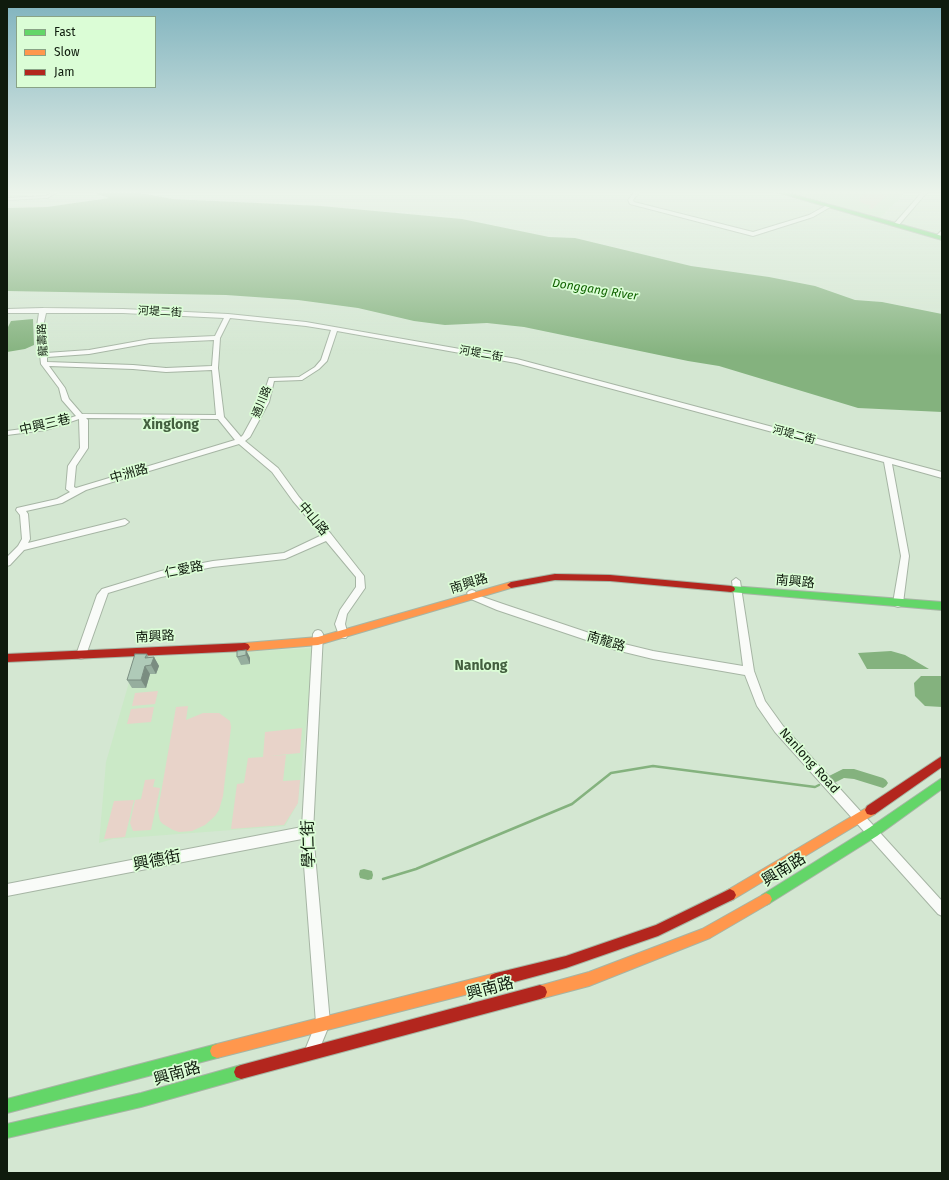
<!DOCTYPE html>
<meta charset="utf-8">
<style>
body{margin:0}
#map{position:relative;width:949px;height:1180px;overflow:hidden;background:#d4e7d2;font-family:"Fira Sans",sans-serif}
canvas{display:block}
.frame{position:absolute;inset:0;border:8px solid #0f1b0d;pointer-events:none}
.legend{position:absolute;left:16px;top:16px;width:140px;height:72px;box-sizing:border-box;background:#dbfdd6;border:1px solid #89a386;margin:0;padding:5px 7px;list-style:none;font-size:12px;color:#0f1b0d}
.legend li{display:flex;align-items:center;gap:8px;height:20px}
.legend b{width:20px;border:1px solid #89a386}
</style>
<div id="map">
<canvas width="949" height="1180"></canvas>
<div class="frame"></div>
<ul class="legend">
<li><b style="height:5px;background:#63d668"></b>Fast</li>
<li><b style="height:5px;background:#ff974d"></b>Slow</li>
<li><b style="height:5px;background:#b3261e"></b>Jam</li>
</ul>
</div>
<script>
const ctx = document.querySelector('canvas').getContext('2d');
ctx.lineJoin = 'round';
function paint(path, color) { ctx.fillStyle = color; ctx.fill(path, 'evenodd'); }
const poly = rows => new Path2D(rows.map(r => 'M' + r).join(''));
function strokePath(path, color, width, dash) { ctx.strokeStyle = color; ctx.lineWidth = width; ctx.lineCap = dash ? 'butt' : 'round'; ctx.setLineDash(dash || []); ctx.stroke(path); }
function label(font, color, halo, rows, align = 'center') {
  ctx.font = font + ' "Fira Sans","Noto Sans TC",sans-serif'; ctx.lineWidth = 3.5; ctx.setLineDash([]); ctx.textBaseline = 'middle'; ctx.strokeStyle = halo; ctx.fillStyle = color; for (const [text, x, y, turn = 0] of rows) {
    ctx.save(); ctx.translate(x, y); ctx.rotate((+turn || 0) * Math.PI / 180); ctx.textAlign = isNaN(turn) ? turn : align; if (halo) ctx.strokeText(text, 0, 0); ctx.fillText(text, 0, 0); ctx.restore();
  }
}
const built = poly([
 [790,191,907,191,880,218,789,192],
 [314,648,298,803,285,826,113,839,99,843,106,762,136,658]
]);
const green = poly([
 [888,191,891,192,872,209,869,208,871,205,864,204,858,200,867,192,875,192,884,195],
 [158,691,155,704,132,706,135,693],
 [188,706,186,720,203,713,219,713,230,721,231,727,223,796,219,810,215,816,205,825,192,831,179,832,173,830,163,824,160,821,158,810,176,707],
 [154,707,151,722,127,724,131,709],
 [302,728,300,753,269,756,286,755,283,781,300,780,298,803,284,825,231,829,237,784,244,783,248,758,263,757,265,732],
 [155,779,153,787,160,788,151,830,133,831,130,823,135,800,141,799,145,780],
 [134,800,125,837,104,839,114,801]
]);
const water = poly([
 [93,191,129,191,173,199,321,206,462,219,549,237,575,238,691,266,769,277,815,286,855,300,882,302,942,314,942,412,858,408,719,366,688,361,524,327,487,323,445,325,414,321,358,308,298,300,226,295,7,291,7,208,47,207,109,198,92,192],
 [33,319,34,345,25,349,7,352,7,329,11,321],
 [891,651,905,655,929,669,867,669,858,653],
 [921,676,942,676,942,707,925,706,915,696,914,683]
]);
const stream = poly([
 [383,879,416,869,572,804,611,773,653,766,815,787,819,785]
]);
const canal = poly([
 [843,769,854,769,883,778,886,780,888,783,886,786,883,788,854,779,844,778,832,784,829,782,827,779,829,776,843,769],
 [364,869,372,871,373,875,372,879,368,880,360,878,359,874,360,870,364,869]
]);
const street = poly([
 [54,191,60,191,47,198,7,200,7,198,46,196,54,191],
 [635,191,640,191,633,200,634,202,753,232,809,215,827,205,832,206,813,217,753,236,630,204,628,200,635,191],
 [923,191,928,191,898,226,894,226,894,224,923,191],
 [942,230,942,235,940,238,936,238,936,236,942,230],
 [43,308,123,309,228,314,306,322,517,359,942,472,942,478,892,464,909,556,903,603,901,606,898,607,895,606,893,603,901,556,884,462,516,363,337,331,327,361,319,369,302,380,274,381,269,402,250,437,245,441,278,468,299,497,331,534,364,576,365,588,347,614,345,624,348,635,346,638,340,638,335,624,340,610,356,587,356,577,326,541,285,559,213,567,161,577,108,593,86,655,84,658,81,659,78,658,76,655,97,595,102,589,161,571,213,561,284,553,322,535,293,501,272,472,239,444,86,490,62,503,26,511,28,514,30,539,28,543,125,519,129,522,125,525,24,550,10,565,7,566,7,557,18,546,22,539,20,515,16,510,17,508,57,499,70,492,66,489,68,466,80,448,79,419,46,430,7,435,7,431,45,426,76,416,62,400,59,388,41,364,37,326,39,313,7,313,7,309,43,308],
 [46,313,123,313,224,318,215,336,150,339,89,350,46,353,43,326,46,313],
 [230,318,306,326,331,330,321,360,315,367,299,377,269,378,261,402,243,435,241,437,224,417,218,368,220,338,230,318],
 [214,340,212,366,166,368,133,365,47,362,47,357,89,354,150,343,214,340],
 [49,366,133,369,166,372,212,370,216,415,82,414,69,399,65,388,49,366],
 [86,418,218,419,235,440,76,488,74,487,76,466,88,448,88,420,86,418],
 [736,578,740,581,754,671,765,701,783,726,942,901,942,916,938,914,775,732,757,706,745,675,653,659,616,650,497,610,471,599,467,593,469,591,472,590,475,591,477,595,503,604,616,642,653,651,743,666,732,581,736,578],
 [318,630,321,631,323,634,313,832,330,1023,317,1055,312,1057,307,1055,305,1050,316,1023,302,839,7,896,7,884,302,827,313,634,315,631,318,630]
]);
const fast = poly([
 [773,191,781,191,942,236,942,240,773,191],
 [731,586,942,602,942,610,731,592,728,591,727,589,728,587,731,586],
 [942,778,942,789,877,836,770,903,766,905,762,903,760,899,762,895,869,828,942,778],
 [217,1044,222,1046,224,1051,222,1056,217,1058,7,1113,7,1099,217,1044],
 [241,1065,246,1067,248,1072,246,1077,241,1079,141,1107,7,1138,7,1124,141,1093,241,1065]
]);
const slow = poly([
 [511,582,514,583,515,585,514,587,318,645,245,651,242,650,240,647,242,644,245,643,318,637,511,582],
 [871,805,875,806,877,810,875,814,734,899,730,901,726,899,724,895,726,891,871,805],
 [766,893,770,895,772,899,770,903,710,938,589,986,540,999,535,997,533,992,535,987,589,972,702,929,766,893],
 [496,973,501,975,503,980,501,985,496,987,217,1058,212,1056,210,1051,212,1046,217,1044,496,973]
]);
const jam = poly([
 [555,574,610,575,731,586,734,587,735,589,734,591,731,592,610,581,555,580,511,588,507,585,511,582,555,574],
 [245,643,248,644,250,647,248,650,245,651,7,662,7,654,245,643],
 [942,756,942,767,875,814,871,815,867,814,865,810,867,806,942,756],
 [730,889,734,891,736,895,734,899,658,936,566,968,496,987,491,985,489,980,491,975,496,973,566,956,656,925,730,889],
 [540,985,545,987,547,992,545,997,540,999,241,1079,236,1077,234,1072,236,1067,241,1065,540,985]
]);
const wall = poly([
 [246,650,250,658,250,664,241,665,237,657],
 [147,654,149,658,154,657,159,666,156,674,150,674,146,688,132,688,127,680]
]);
const shadedWall = poly([
 [246,650,250,658,250,664,246,655],
 [154,657,159,666,156,674,151,665],
 [145,666,150,674,146,688,141,680]
]);
const building = poly([
 [246,650,246,655,237,657,237,651,246,650],
 [135,654,147,654,145,658,154,657,151,665,145,666,141,680,127,680,135,654]
]);
const farStreetnames = [
 ["河堤二街",160,312,3],
 ["龍壽路",43,340,-93],
 ["河堤二街",481,354,10],
 ["通川路",262,402,-68],
 ["河堤二街",794,435,15]
];
const farWaternames = [
 ["Donggang River",595,290,9]
];
const streetNames = [
 ["中興三巷",45,425,-13],
 ["中洲路",129,474,-16],
 ["中山路",313,519,50],
 ["仁愛路",184,570,-11],
 ["南興路",795,582,5],
 ["南興路",469,584,-17],
 ["南興路",155,637,-3],
 ["南龍路",606,642,17],
 ["Nanlong Road",809,761,48]
];
const neighbourhoodNames = [
 ["Xinglong",171,425],
 ["Nanlong",481,666]
];
const nearStreetnames = [
 ["學仁街",309,844,-92],
 ["興德街",157,861,-11],
 ["興南路",784,870,-32],
 ["興南路",490,989,-15],
 ["興南路",177,1074,-16]
];
paint(built, '#cbe9c7');
paint(green, '#e8d3c9');
paint(water, '#84b27e');
strokePath(stream, '#84b27e', 2.5);
paint(canal, '#84b27e');
strokePath(street, '#a6b5a4', 2);
strokePath(fast, '#a6b5a4', 2);
strokePath(slow, '#a6b5a4', 2);
strokePath(jam, '#a6b5a4', 2);
paint(street, '#f9fbf8');
paint(fast, '#63d668');
paint(slow, '#ff974d');
paint(jam, '#b3261e');
paint(wall, '#96ae9e');
paint(shadedWall, '#7a8d81');
paint(building, '#afcab8');
strokePath(building, '#7a8d81', 1);
const sky = ctx.createLinearGradient(0, 0, 0, 356);
sky.addColorStop(0, '#80b3be');
sky.addColorStop(0.54, '#ecf4eb');
sky.addColorStop(1, '#ecf4eb00');
ctx.fillStyle = sky;
ctx.fillRect(0, 0, 949, 356);
label('11px', '#0f1b0d', '#dbfdd6', farStreetnames);
label('italic 12px', '#106301', '#dbfdd6', farWaternames);
label('13px', '#0f1b0d', '#dbfdd6', streetNames);
label('bold 14px', '#435f3f', '#dbfdd6', neighbourhoodNames);
label('16px', '#0f1b0d', '#dbfdd6', nearStreetnames);
</script>
